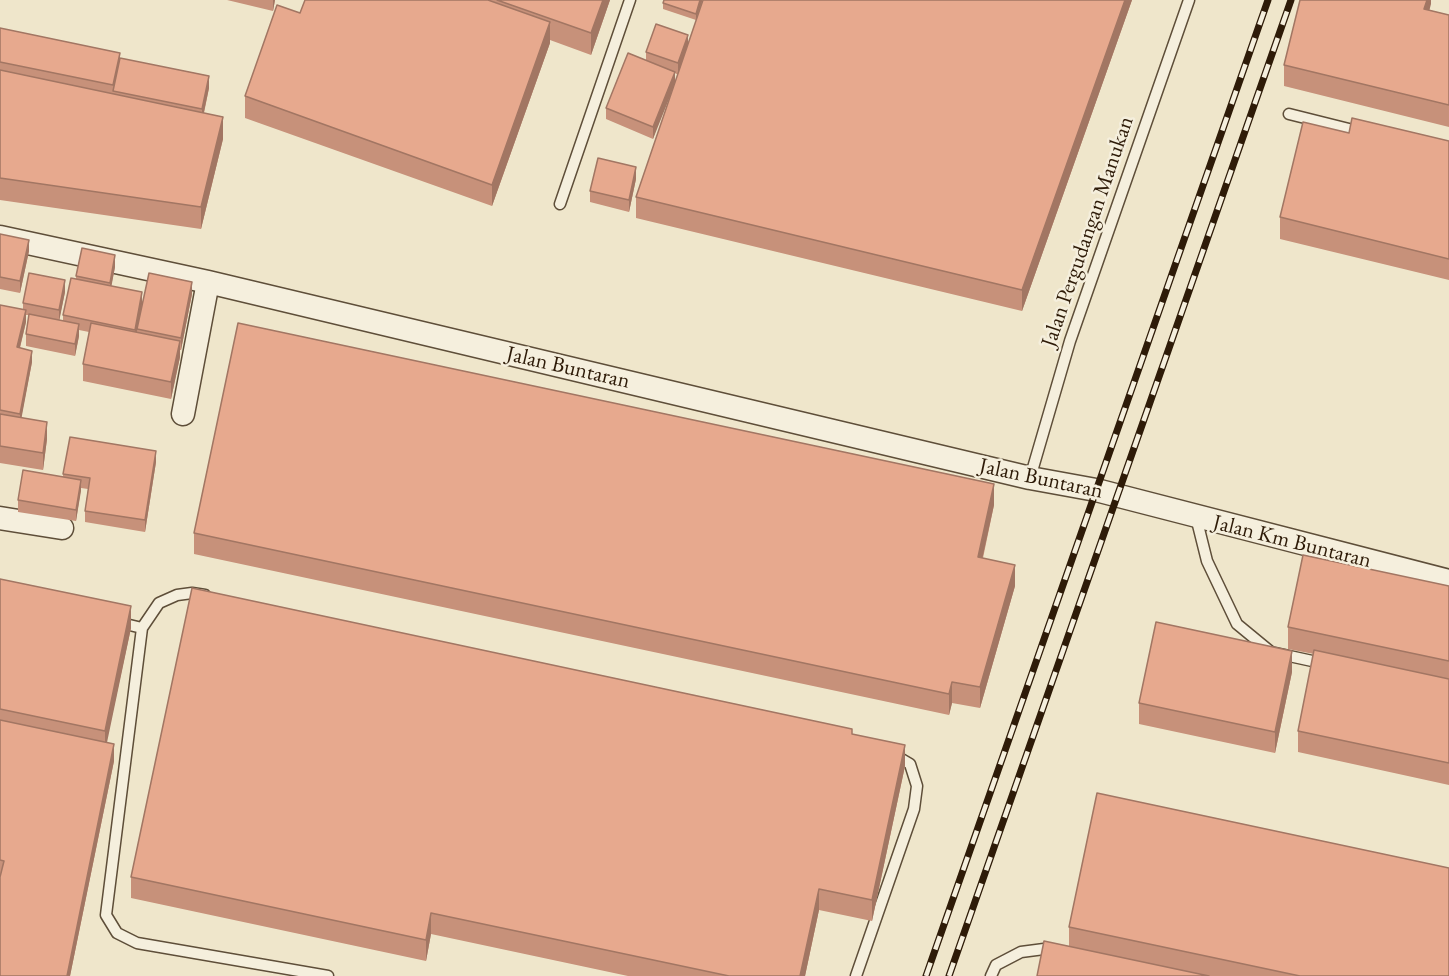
<!DOCTYPE html>
<style>
body{margin:0}
canvas{display:block;background:#efe6cb}
</style>
<canvas width="1449" height="976"></canvas>
<script>
const ctx = document.querySelector('canvas').getContext('2d');
ctx.lineJoin = 'round';
const poly = rows => new Path2D(rows.map(r => 'M' + r).join(''));
function strokePath(path, color, width, dash) { ctx.strokeStyle = color; ctx.lineWidth = width; ctx.lineCap = dash ? 'butt' : 'round'; ctx.setLineDash(dash || []); ctx.stroke(path); }
function paint(path, color) { ctx.fillStyle = color; ctx.fill(path, 'evenodd'); }
function label(font, color, halo, rows, align = 'center') {
  ctx.font = font + ' "EB Garamond",serif'; ctx.lineWidth = 5; ctx.setLineDash([]); ctx.textBaseline = 'middle'; ctx.strokeStyle = halo; ctx.fillStyle = color; for (const [text, x, y, turn = 0] of rows) {
    ctx.save(); ctx.translate(x, y); ctx.rotate((+turn || 0) * Math.PI / 180); ctx.textAlign = isNaN(turn) ? turn : align; if (halo) ctx.strokeText(text, 0, 0); ctx.fillText(text, 0, 0); ctx.restore();
  }
}
const lane = poly([
 [1289,114,1361,132],
 [560,204,630,0],
 [1030,478,1070,341,1189,0],
 [1196,517,1207,561,1237,624,1271,652,1326,664],
 [117,622,142,628,159,603,177,595,192,593,205,595],
 [142,628,106,915,117,933,137,943,328,976],
 [856,976,914,809,917,786,910,764,893,754],
 [991,976,996,965,1021,952,1044,949,1055,952]
]);
const street = poly([
 [0,237,208,282,1030,478,1096,490,1449,581],
 [183,414,208,282],
 [0,518,62,528]
]);
const rail = poly([
 [926,976,1268,0],
 [949,976,1291,0]
]);
const wall = poly([
 [227,0,275,0,273,11],
 [305,0,610,0,591,55,550,40,550,43,492,206,245,118,245,96,300,13],
 [702,0,696,20,663,9,663,3],
 [703,0,1132,0,1022,311,636,218,636,197,678,75,675,73,653,139,606,119,606,108,646,61,646,52,688,46],
 [1431,0,1429,10,1449,15,1449,127,1284,86,1284,65],
 [0,28,120,58,209,88,204,113,223,139,201,229,0,200],
 [1349,133,1449,141,1449,280,1280,239,1280,217],
 [636,179,629,212,590,202,590,191],
 [0,234,29,251,20,293,0,289],
 [115,267,111,286,142,304,192,294,181,350,180,350,180,357,171,399,83,381,83,364,89,332,79,330,79,336,75,356,26,346,26,334,29,315,26,315,26,322,20,348,32,362,21,418,47,439,43,470,0,463,0,305,23,310,23,303,65,292,59,320,63,321,63,315,76,279,76,276],
 [156,462,145,532,85,522,85,511,88,489,81,488,76,521,18,512,18,500,63,477,63,474],
 [994,505,983,558,1015,586,980,708,952,703,949,715,194,554,194,533],
 [0,579,131,628,106,743,114,761,70,976,0,976],
 [1449,586,1449,785,1298,752,1298,731,1314,654,1288,649,1288,627],
 [1292,672,1275,753,1139,724,1139,703],
 [852,734,905,766,872,921,819,910,805,976,628,976,431,934,426,961,131,898,131,877],
 [1069,927,1449,976,1037,976,1069,946]
]);
const shadedWall = poly([
 [273,0,275,0,273,11],
 [603,0,610,0,591,55,591,33],
 [700,0,702,0,702,2,696,20,696,14],
 [1125,0,1132,0,1022,311,1022,290],
 [1427,0,1431,0,1431,4,1424,31,1424,9],
 [550,22,550,43,492,206,492,185],
 [688,35,688,46,678,75,678,63],
 [675,72,675,84,653,139,653,127],
 [209,76,209,88,202,121,202,109],
 [223,117,223,139,201,229,201,207],
 [636,167,636,179,629,212,629,200],
 [29,240,29,251,20,293,20,281],
 [115,255,115,267,110,294,110,283],
 [65,280,65,292,59,322,59,310],
 [192,282,192,294,181,350,181,338],
 [142,292,142,304,135,342,135,330],
 [26,310,26,322,17,359,17,347],
 [79,324,79,336,75,356,75,344],
 [180,341,180,357,171,399,171,382],
 [32,351,32,362,20,426,20,414],
 [47,422,47,439,43,470,43,453],
 [156,451,156,462,145,532,145,520],
 [81,480,81,491,76,521,76,510],
 [994,484,994,505,978,578,978,557],
 [1015,565,1015,586,980,708,980,687],
 [131,606,131,628,105,752,105,731],
 [1292,651,1292,672,1275,753,1275,732],
 [952,682,952,703,949,715,949,694],
 [114,744,114,761,70,976,67,976],
 [905,745,905,766,872,921,872,900],
 [819,889,819,910,805,976,800,976],
 [431,913,431,934,426,961,426,940]
]);
const building = poly([
 [305,0,488,0,550,22,492,185,245,96,277,5,300,13,305,0],
 [497,0,603,0,591,33,497,0],
 [664,0,700,0,696,14,663,3,664,0],
 [703,0,1125,0,1022,290,636,197,703,0],
 [1300,0,1427,0,1424,9,1449,15,1449,105,1284,65,1300,0],
 [656,24,688,35,678,63,646,52,656,24],
 [0,28,120,53,113,85,0,62,0,28],
 [628,53,675,72,653,127,606,108,628,53],
 [120,58,209,76,202,109,113,91,120,58],
 [0,70,223,117,201,207,0,178,0,70],
 [1352,118,1449,141,1449,259,1280,217,1303,122,1349,133,1352,118],
 [598,158,636,167,629,200,590,191,598,158],
 [0,234,29,240,20,281,0,277,0,234],
 [82,248,115,255,110,283,76,276,82,248],
 [29,273,65,280,59,310,23,303,29,273],
 [149,273,192,282,181,338,137,329,149,273],
 [71,278,142,292,135,330,63,315,71,278],
 [0,305,26,310,17,347,32,351,20,414,0,410,0,305],
 [29,314,79,324,75,344,26,334,29,314],
 [91,323,180,341,171,382,83,364,91,323],
 [238,323,994,484,978,557,1015,565,980,687,952,682,949,694,194,533,238,323],
 [0,414,47,422,43,453,0,446,0,414],
 [70,437,156,451,145,520,85,511,90,478,63,474,70,437],
 [23,470,81,480,76,510,18,500,23,470],
 [1303,555,1449,586,1449,661,1288,627,1303,555],
 [0,579,131,606,105,731,0,709,0,579],
 [192,588,852,729,852,734,905,745,872,900,819,889,800,976,729,976,431,913,426,940,131,877,192,588],
 [1156,622,1292,651,1275,732,1139,703,1156,622],
 [1314,650,1449,679,1449,763,1298,731,1314,650],
 [0,720,114,744,67,976,0,976,0,877,4,861,0,860,0,720],
 [1097,793,1449,868,1449,976,1300,976,1069,927,1097,793],
 [1044,941,1209,976,1037,976,1044,941]
]);
const streetNames = [
 ["Jalan Pergudangan Manukan",1088,232,-71],
 ["Jalan Buntaran",568,368,13],
 ["Jalan Buntaran",1041,479,12],
 ["Jalan Km Buntaran",1292,542,14]
];
strokePath(lane, '#5e4e39', 13);
strokePath(street, '#5e4e39', 25);
strokePath(lane, '#f5efdd', 10);
strokePath(street, '#f5efdd', 22);
strokePath(rail, '#2e1b08', 7);
strokePath(rail, '#f5efdd', 4.5, [14]);
paint(wall, '#c7917a');
paint(shadedWall, '#a27663');
paint(building, '#e7a98e');
strokePath(building, '#a27663', 1.5);
label('22px', '#2e1b08', '#f5efdd', streetNames);
</script>
